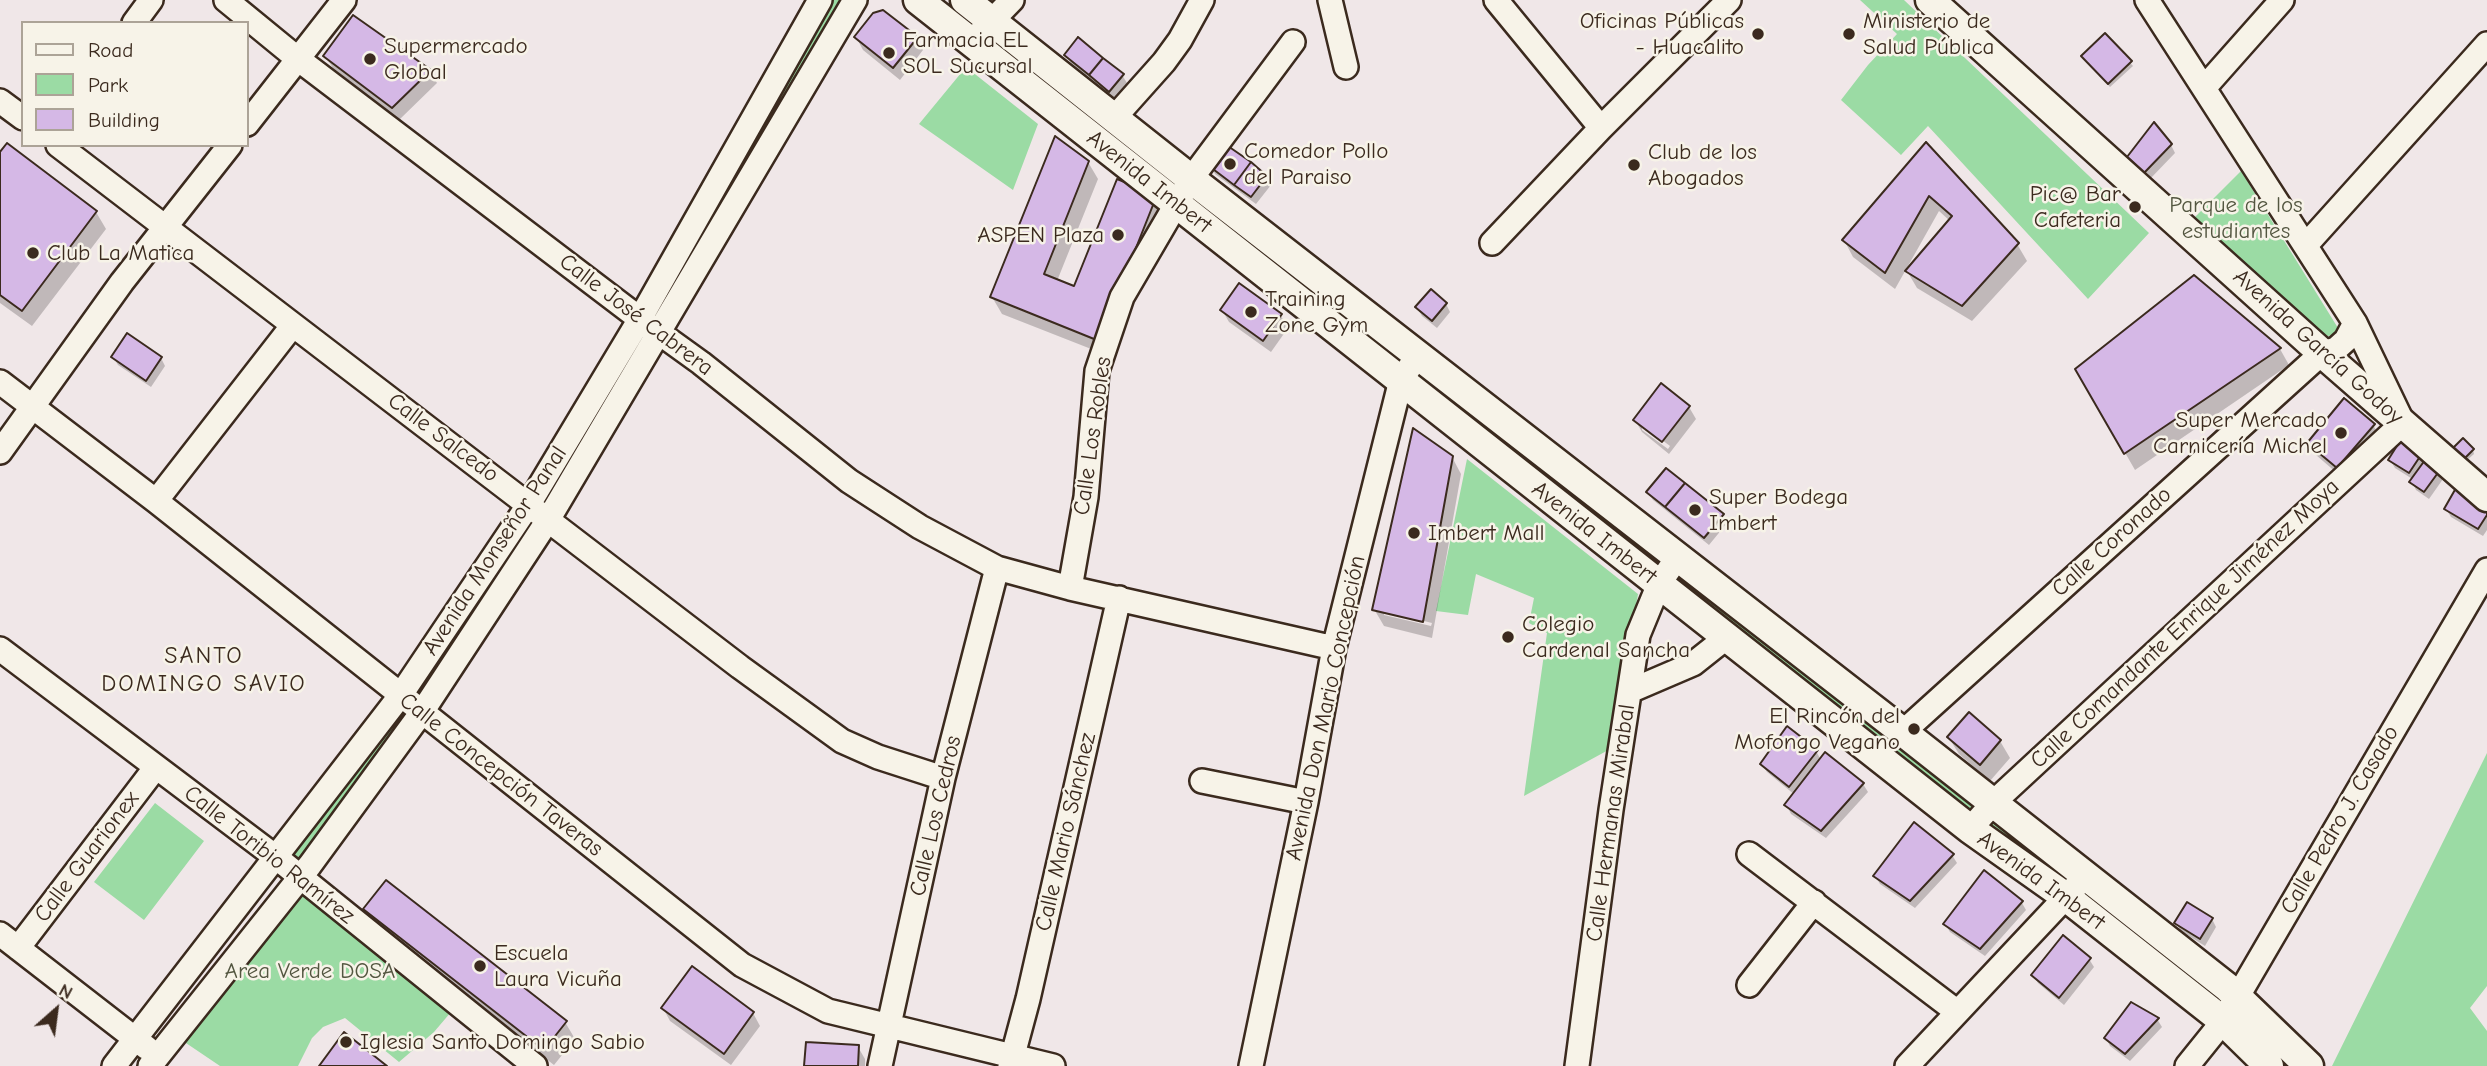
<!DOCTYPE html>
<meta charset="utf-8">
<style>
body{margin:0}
#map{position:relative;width:2487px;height:1066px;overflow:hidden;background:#f0e7e8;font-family:"Comic Neue",sans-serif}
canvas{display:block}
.legend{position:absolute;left:21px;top:21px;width:228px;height:126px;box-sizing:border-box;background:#f7f3e8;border:2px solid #aca397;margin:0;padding:9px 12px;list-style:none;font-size:21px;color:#3b2a1e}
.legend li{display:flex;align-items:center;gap:14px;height:35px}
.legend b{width:35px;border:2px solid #aca397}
.north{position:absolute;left:21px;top:975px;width:70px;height:70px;-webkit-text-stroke:5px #f7f3e8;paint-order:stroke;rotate:28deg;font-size:19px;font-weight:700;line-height:28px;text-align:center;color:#3b2a1e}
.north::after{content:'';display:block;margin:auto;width:24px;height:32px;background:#3b2a1e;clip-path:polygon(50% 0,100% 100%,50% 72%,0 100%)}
</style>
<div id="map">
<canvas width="2487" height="1066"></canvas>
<ul class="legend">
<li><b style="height:9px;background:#f7f3e8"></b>Road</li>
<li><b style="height:19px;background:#9bdba4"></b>Park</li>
<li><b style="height:19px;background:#d5b8e6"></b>Building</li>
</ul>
<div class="north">N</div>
</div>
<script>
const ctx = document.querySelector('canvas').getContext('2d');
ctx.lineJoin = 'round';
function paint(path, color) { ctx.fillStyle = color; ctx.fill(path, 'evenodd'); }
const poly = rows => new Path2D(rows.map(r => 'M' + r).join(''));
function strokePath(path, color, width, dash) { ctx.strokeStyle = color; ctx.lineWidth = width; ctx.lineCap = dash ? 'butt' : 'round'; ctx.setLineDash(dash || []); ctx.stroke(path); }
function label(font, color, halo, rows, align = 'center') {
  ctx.font = font + ' "Comic Neue",sans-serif'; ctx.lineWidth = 5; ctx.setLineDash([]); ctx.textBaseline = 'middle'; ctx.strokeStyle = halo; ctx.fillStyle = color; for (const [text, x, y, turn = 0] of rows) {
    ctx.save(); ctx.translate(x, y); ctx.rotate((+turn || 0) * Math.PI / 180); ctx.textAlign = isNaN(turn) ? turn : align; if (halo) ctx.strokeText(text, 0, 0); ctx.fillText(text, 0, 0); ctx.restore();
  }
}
const green = poly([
 [826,0,851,0,660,325,648,314],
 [1860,0,1904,0,2149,233,2088,299,1928,126,1901,155,1841,100,1868,65,1897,34],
 [966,67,1038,124,1013,190,919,124],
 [2241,171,2338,328,2332,335,2324,337,2193,219],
 [1420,367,1666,558,1655,573,1411,380],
 [1467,459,1638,594,1612,748,1524,796,1547,633,1529,623,1534,598,1476,574,1468,615,1436,611],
 [530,511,542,521,421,705,407,695],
 [1677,568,1982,807,1969,823,1669,582],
 [400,709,412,715,298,865,288,853],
 [2487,753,2487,986,2470,1008,2487,1031,2487,1066,2332,1066],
 [155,803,204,841,144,920,94,882],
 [1994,815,2077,877,2065,887,1981,828],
 [305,894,451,1012,434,1032,399,1062,345,1018,323,1027,312,1038,298,1066,220,1066,183,1041,295,896]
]);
const shadow = poly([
 [2105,36,2133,66,2110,87,2085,60],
 [856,37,916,38,923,50,900,80,863,50],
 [1066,55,1122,75,1127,83,1114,99,1071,63],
 [325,56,430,71,437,83,399,120,333,68],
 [1926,145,2017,244,2027,261,1972,321,1917,288,1907,271,1950,221,1939,211,1895,289,1853,257,1844,240],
 [2171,145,2175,153,2150,179,2134,165,2130,157],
 [0,155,96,212,106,229,32,326,0,303],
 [1088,162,1098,179,1057,281,1075,288,1156,197,1165,214,1109,356,1002,314,992,297],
 [1211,166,1266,177,1271,185,1256,204,1215,174],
 [2194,277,2280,349,2289,365,2135,470,2077,369],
 [1446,304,1450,312,1437,328,1422,316,1417,308],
 [1222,310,1281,316,1288,328,1271,352,1229,322],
 [113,357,161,358,165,366,151,387,118,365],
 [1689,407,1696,419,1669,454,1642,432,1635,420],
 [1642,425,1670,446,1668,449,1642,430],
 [2373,425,2380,437,2345,480,2316,455,2309,443],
 [2473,450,2474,454,2466,461,2457,452],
 [2420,456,2424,464,2438,471,2443,479,2429,499,2416,490,2412,482,2414,480,2395,468,2390,460],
 [1452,457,1461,474,1432,638,1384,626,1374,609],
 [1384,611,1432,623,1431,626,1384,615],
 [1648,492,1722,515,1727,523,1709,545,1653,500],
 [2446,509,2487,509,2487,530,2483,536,2451,517],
 [1949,738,2000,741,2010,758,1990,781,1959,754],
 [1816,751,1821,760,1825,755,1863,784,1868,792,1826,838,1791,814,1787,806,1795,795,1767,772,1762,764],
 [1952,855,1957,863,1915,908,1880,884,1875,876],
 [1984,873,2022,903,2026,910,1985,956,1950,932,1945,924],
 [365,909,565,1022,575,1039,554,1065,375,926],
 [2212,919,2216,927,2205,946,2181,931,2176,923],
 [2089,959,2094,967,2064,1005,2038,983,2033,975],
 [692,969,753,1013,760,1026,731,1065,670,1021,663,1008],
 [2157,1019,2162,1027,2130,1061,2110,1046,2106,1038],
 [858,1047,865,1059,865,1066,806,1066]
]);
const building = poly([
 [883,10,918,37,893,68,854,37,873,13,883,10],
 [353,15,431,70,392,108,323,56,353,15],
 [2105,33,2132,61,2108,84,2081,56,2105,33],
 [1078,37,1103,58,1089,75,1064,55,1078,37],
 [1103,58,1124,74,1109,92,1089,75,1103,58],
 [2154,122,2172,144,2144,173,2127,157,2154,122],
 [1055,136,1089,161,1044,274,1074,286,1117,179,1157,195,1099,341,990,297,1055,136],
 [1926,142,2019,243,1962,306,1905,271,1952,216,1929,196,1885,273,1842,240,1926,142],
 [7,143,97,211,22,311,0,295,0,152,7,143],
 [1225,144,1251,162,1234,185,1209,166,1225,144],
 [1251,162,1267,176,1251,197,1234,185,1251,162],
 [2194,275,2281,348,2124,454,2075,369,2194,275],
 [1239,283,1282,314,1263,341,1220,310,1239,283],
 [1431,289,1447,303,1432,321,1415,307,1431,289],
 [127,333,162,357,146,381,111,357,127,333],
 [1661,383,1690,406,1662,442,1633,420,1661,383],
 [2344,398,2375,424,2337,468,2307,443,2344,398],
 [1413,428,1453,456,1423,622,1372,610,1413,428],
 [2463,438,2474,449,2464,459,2453,448,2463,438],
 [2400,441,2421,455,2409,473,2388,460,2400,441],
 [2425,460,2440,470,2424,492,2409,482,2425,460],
 [1666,468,1685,483,1665,507,1646,492,1666,468],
 [1685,483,1724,514,1704,538,1665,507,1685,483],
 [2456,488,2487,507,2487,515,2478,529,2444,509,2456,488],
 [1969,712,2001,740,1980,765,1947,737,1969,712],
 [1787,726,1818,750,1789,787,1760,764,1787,726],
 [1825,752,1864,783,1821,831,1784,805,1825,752],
 [1914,822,1954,854,1910,901,1873,876,1914,822],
 [1984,870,2023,901,1980,949,1943,924,1984,870],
 [386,880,567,1021,544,1050,363,909,386,880],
 [2187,902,2213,918,2200,939,2174,923,2187,902],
 [2063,935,2091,958,2059,998,2031,975,2063,935],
 [692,966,754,1012,724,1054,661,1008,692,966],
 [2131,1002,2159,1018,2125,1054,2104,1038,2131,1002],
 [344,1032,387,1066,319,1066,344,1032],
 [806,1042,859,1045,858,1066,804,1066,806,1042]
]);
const minor = poly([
 [226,0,298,59,640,319,701,363,849,481,920,527,997,568,1070,588,1334,648],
 [1330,0,1346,67],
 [1496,0,1601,128],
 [134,23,151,0],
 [980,33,1012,0],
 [2204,88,2282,0],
 [0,101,23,118],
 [1114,118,1164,62,1180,40,1202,0],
 [247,124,344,0],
 [58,145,740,667,842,741,878,757,943,778],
 [1492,243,1601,128,1729,0],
 [2306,245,2487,44],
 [0,382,156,501,742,965,828,1011,1053,1066],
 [0,452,122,282,230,145],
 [156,501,293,325],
 [1070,588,1086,497,1097,371,1122,297,1191,179,1293,42],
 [0,649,277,858,535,1066],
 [1630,691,1693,664,1727,637],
 [1903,732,2322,353,2336,349,2346,340,2355,323],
 [1202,781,1306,802],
 [1970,829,1995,801,2403,423,2355,323,2147,0],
 [1749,854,1956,1011],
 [0,934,147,1048],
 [18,948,156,767],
 [1749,985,1814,902],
 [114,1066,400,696,529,504,640,319,820,0],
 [150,1066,310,865,422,712,548,520,855,0],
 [880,1066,943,778,997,568],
 [1010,1066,1028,999,1119,598],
 [1251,1066,1306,802,1334,648,1401,380,1418,355],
 [1577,1066,1611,810,1638,635,1659,584,1677,558],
 [1907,1066,2077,885],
 [2187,1066,2216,1030,2238,996,2487,570]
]);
const major = poly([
 [918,0,1970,829,2066,897,2222,1020,2269,1066],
 [965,0,1191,179,1903,732,2227,987,2309,1066],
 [1930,0,2322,353,2487,497]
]);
const markers = [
 [1758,34,7,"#3b2a1e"],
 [1849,34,7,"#3b2a1e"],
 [889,53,7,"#3b2a1e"],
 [370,59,7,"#3b2a1e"],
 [1230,164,7,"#3b2a1e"],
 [1634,165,7,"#3b2a1e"],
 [2135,207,7,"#3b2a1e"],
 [1118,235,7,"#3b2a1e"],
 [33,253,7,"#3b2a1e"],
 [1251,312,7,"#3b2a1e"],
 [2341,433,7,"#3b2a1e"],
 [1695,510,7,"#3b2a1e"],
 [1414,533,7,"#3b2a1e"],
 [1508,637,7,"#3b2a1e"],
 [1914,729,7,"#3b2a1e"],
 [480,966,7,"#3b2a1e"],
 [346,1042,7,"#3b2a1e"]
];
const poiNames = [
 ["Oficinas Públicas",1744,21,"right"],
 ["- Huacalito",1744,47,"right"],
 ["Ministerio de",1863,21],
 ["Salud Pública",1863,47],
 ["Farmacia EL",903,40],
 ["SOL Sucursal",903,66],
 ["Supermercado",384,46],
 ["Global",384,72],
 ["Comedor Pollo",1244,151],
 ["del Paraiso",1244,177],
 ["Club de los",1648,152],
 ["Abogados",1648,178],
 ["Pic@ Bar",2121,194,"right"],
 ["Cafeteria",2121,220,"right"],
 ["ASPEN Plaza",1104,235,"right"],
 ["Club La Matica",47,253],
 ["Training",1265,299],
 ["Zone Gym",1265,325],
 ["Super Mercado",2327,420,"right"],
 ["Carnicería Michel",2327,446,"right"],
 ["Super Bodega",1709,497],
 ["Imbert",1709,523],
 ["Imbert Mall",1428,533],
 ["Colegio",1522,624],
 ["Cardenal Sancha",1522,650],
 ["El Rincón del",1900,716,"right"],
 ["Mofongo Vegano",1900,742,"right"],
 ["Escuela",494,953],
 ["Laura Vicuña",494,979],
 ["Iglesia Santo Domingo Sabio",360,1042]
];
const streetNames = [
 ["Avenida Imbert",1149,182,38],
 ["Calle José Cabrera",636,315,37],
 ["Avenida García Godoy",2318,347,42],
 ["Calle Los Robles",1093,436,-82],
 ["Calle Salcedo",443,438,37],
 ["Avenida Imbert",1594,533,38],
 ["Calle Coronado",2112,542,-42],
 ["Avenida Monseñor Panal",495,551,-57],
 ["Calle Comandante Enrique Jiménez Moya",2185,624,-43],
 ["Avenida Don Mario Concepción",1326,708,-78],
 ["Calle Concepción Taveras",501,775,38],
 ["Calle Los Cedros",936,816,-77],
 ["Calle Pedro J. Casado",2340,820,-60],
 ["Calle Hermanas Mirabal",1611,823,-82],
 ["Calle Mario Sánchez",1066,832,-77],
 ["Calle Toribio Ramírez",269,855,38],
 ["Calle Guarionex",87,857,-53],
 ["Avenida Imbert",2041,881,36]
];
const parkNames = [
 ["Parque de los",2236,205],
 ["estudiantes",2236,231],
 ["Area Verde DOSA",310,971]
];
const neighbourhoodNames = [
 ["SANTO",204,656],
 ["DOMINGO SAVIO",204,684]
];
paint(green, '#9bdba4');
paint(shadow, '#0003');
paint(building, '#d5b8e6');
strokePath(building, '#3b2a1e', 2);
strokePath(minor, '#3b2a1e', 28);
strokePath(major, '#3b2a1e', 33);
strokePath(minor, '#f7f3e8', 23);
strokePath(major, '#f7f3e8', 28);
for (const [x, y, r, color] of markers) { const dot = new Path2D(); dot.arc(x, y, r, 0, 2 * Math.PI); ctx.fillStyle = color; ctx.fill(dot); strokePath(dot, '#f7f3e8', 2.5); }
label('23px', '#3b2a1e', '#f7f3e8', poiNames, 'left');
label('23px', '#3b2a1e', '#f7f3e8', streetNames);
label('23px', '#535640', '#f7f3e8', parkNames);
ctx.letterSpacing = '2px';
label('24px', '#3b2a1e', '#f7f3e8', neighbourhoodNames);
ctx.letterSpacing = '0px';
</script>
